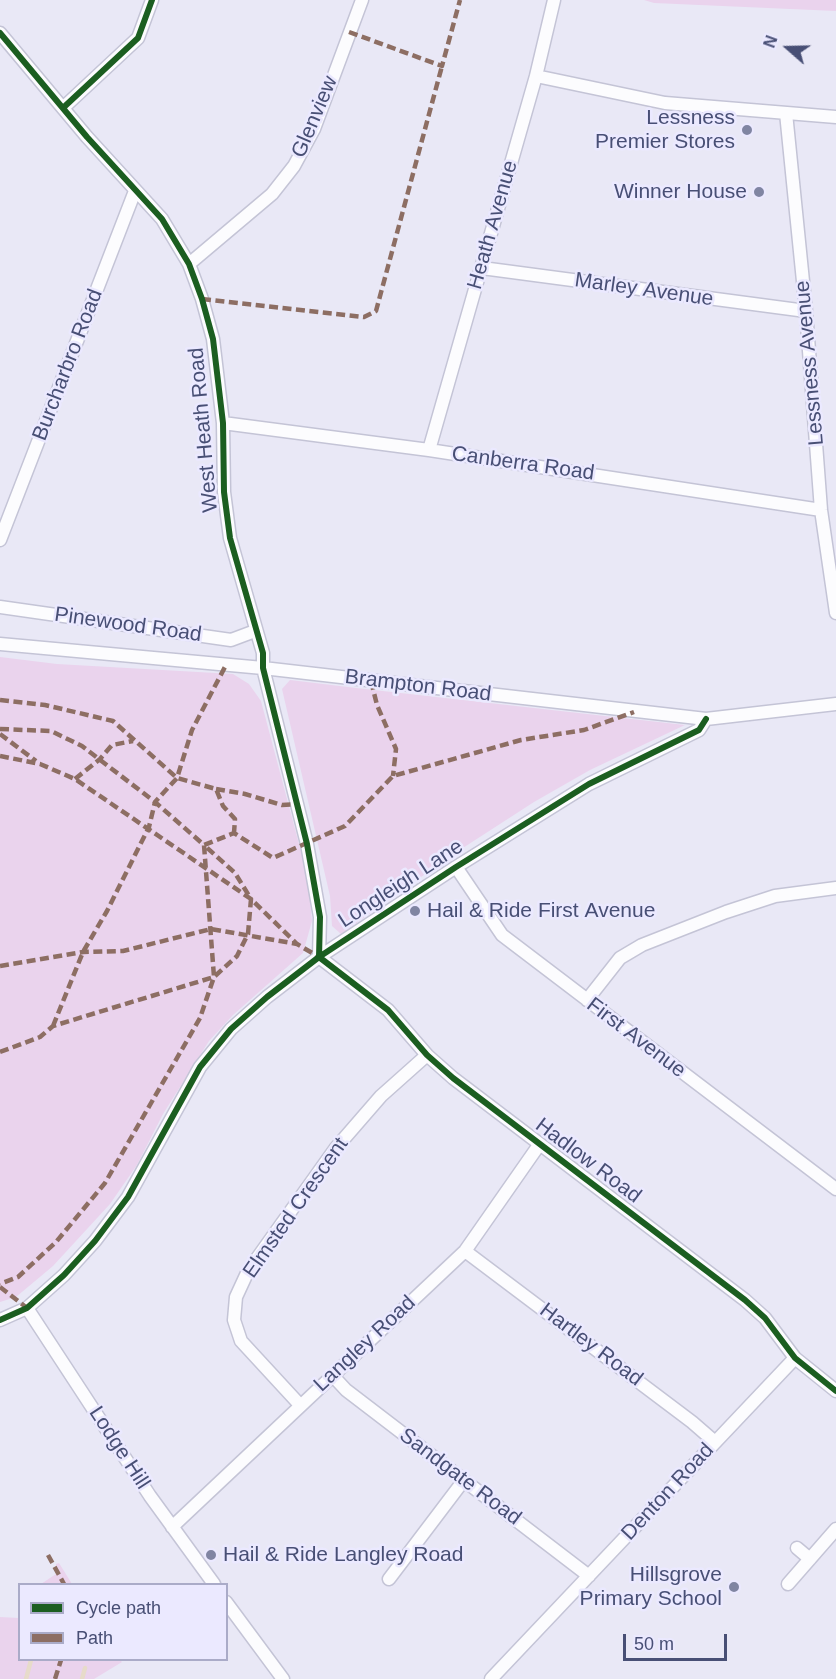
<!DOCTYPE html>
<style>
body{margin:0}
#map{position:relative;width:836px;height:1679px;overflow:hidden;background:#e9e8f6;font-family:Arial,sans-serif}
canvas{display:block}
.legend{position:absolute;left:18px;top:1583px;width:210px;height:78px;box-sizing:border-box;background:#ebe9ff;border:2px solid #aaabc8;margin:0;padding:8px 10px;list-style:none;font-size:18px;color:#484f75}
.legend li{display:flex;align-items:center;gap:12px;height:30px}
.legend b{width:30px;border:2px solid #aaabc8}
.north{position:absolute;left:758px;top:18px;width:60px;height:60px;-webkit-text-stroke:4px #ebe9ff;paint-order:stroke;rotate:290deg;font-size:16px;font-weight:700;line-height:24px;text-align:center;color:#484f75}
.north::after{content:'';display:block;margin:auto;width:21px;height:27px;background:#484f75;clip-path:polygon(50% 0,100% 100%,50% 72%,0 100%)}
.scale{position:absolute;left:623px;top:1634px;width:104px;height:27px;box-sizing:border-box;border:3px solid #484f75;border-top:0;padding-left:8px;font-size:18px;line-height:21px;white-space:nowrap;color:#484f75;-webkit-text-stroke:4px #ebe9ff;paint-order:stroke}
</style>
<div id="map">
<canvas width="836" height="1679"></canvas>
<ul class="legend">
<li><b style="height:8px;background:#1b5e20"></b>Cycle path</li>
<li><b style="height:8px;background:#8d6e63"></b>Path</li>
</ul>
<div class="north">N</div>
<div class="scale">50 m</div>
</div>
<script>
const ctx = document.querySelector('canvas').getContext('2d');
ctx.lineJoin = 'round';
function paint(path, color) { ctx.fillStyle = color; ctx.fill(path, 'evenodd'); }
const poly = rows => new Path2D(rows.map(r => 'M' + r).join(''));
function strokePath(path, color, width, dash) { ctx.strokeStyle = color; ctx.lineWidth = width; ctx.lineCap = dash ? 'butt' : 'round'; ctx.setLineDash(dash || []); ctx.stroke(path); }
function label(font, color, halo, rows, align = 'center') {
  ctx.font = font + ' Arial,sans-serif'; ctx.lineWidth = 5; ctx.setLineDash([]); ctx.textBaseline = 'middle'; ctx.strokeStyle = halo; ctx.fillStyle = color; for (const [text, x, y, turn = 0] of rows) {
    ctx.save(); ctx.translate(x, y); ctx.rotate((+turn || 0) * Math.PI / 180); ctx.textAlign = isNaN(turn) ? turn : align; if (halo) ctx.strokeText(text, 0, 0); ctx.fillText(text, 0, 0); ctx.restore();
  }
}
const green = poly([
 [644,0,836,0,836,11,654,3],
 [0,657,57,664,233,674,249,684,261,701,308,878,312,921,303,953,233,1015,209,1041,163,1114,137,1165,110,1204,53,1266,16,1297,0,1302],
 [290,680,356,688,685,725,590,770,534,802,452,855,341,934,332,926,330,896,282,689],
 [59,1563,72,1584,41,1584,56,1574,56,1564],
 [0,1617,19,1618,20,1660,120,1660,122,1662,94,1679,0,1679]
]);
const stream = poly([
 [26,1679,31,1660],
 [82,1679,85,1668]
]);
const street = poly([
 [0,33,87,137,162,219,189,264,202,299,213,339,223,423,224,492,230,538,263,653,263,668,307,844,320,917,319,957],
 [536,76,665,103,836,117],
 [64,107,138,38,152,0],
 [786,113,806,311,821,510,836,613],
 [189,264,272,194,294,166,314,129,362,0],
 [482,268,806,311],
 [223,423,429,450,821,510],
 [429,450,536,76,554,0],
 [0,540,135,191],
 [0,607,231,640,255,631],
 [0,644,263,668,706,719,836,704],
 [456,867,502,935,836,1189],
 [319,957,388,1010,427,1055,453,1078,745,1300,765,1318,795,1358,836,1391],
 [587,1000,620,958,642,945,726,912,775,896,836,888],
 [465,1251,692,1422,715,1442],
 [27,1308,150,1496,214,1584],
 [0,1320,27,1308,64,1275,95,1241,128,1197,200,1067,231,1029,267,997,319,957,456,867,589,784,699,730,706,719],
 [333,1376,346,1390,589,1576],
 [300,1405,241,1341,234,1320,236,1297,248,1271,335,1149,381,1096,427,1055],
 [172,1527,465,1251,539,1145],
 [797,1548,810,1559],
 [389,1579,464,1480],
 [788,1584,836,1529],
 [226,1602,283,1679],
 [491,1679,795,1358]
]);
const quiet = poly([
 [349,32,442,66,460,0],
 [202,299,364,317,376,311,442,66],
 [371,681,377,705,396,749,393,776],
 [0,700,45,705,113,721,177,778,216,789,223,806,235,819,234,833],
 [0,729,51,731,82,746,155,802,204,845,214,977,200,1018,105,1183,56,1242,18,1277,0,1284],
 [0,734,36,761],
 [0,756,40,764,75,779,251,899,297,944,319,957],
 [75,779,100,759,112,745,133,741],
 [216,789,245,794,282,805,297,804],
 [0,966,83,952,123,951,211,929,297,944],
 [53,1026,83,952,107,911,149,827,155,802,177,778,192,730,226,665],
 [0,1052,40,1037,53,1026,214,977,237,956,248,934,251,899,235,873,204,845,234,833,273,858,345,826,393,776,521,740,584,730,634,712],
 [0,1287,27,1308],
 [48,1555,64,1584],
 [55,1679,61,1660]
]);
const cycleway = poly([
 [0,33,87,137,162,219,189,264,202,299,213,339,223,423,224,492,230,538,263,653,263,668,307,844,320,917,319,957],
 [64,107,138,38,152,0],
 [319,957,388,1010,427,1055,453,1078,745,1300,765,1318,795,1358,836,1391],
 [0,1320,27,1308,64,1275,95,1241,128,1197,200,1067,231,1029,267,997,319,957,456,867,589,784,699,730,706,719]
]);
const markers = [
 [747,130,6,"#8085a2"],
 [759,192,6,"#8085a2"],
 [415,911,6,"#8085a2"],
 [211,1555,6,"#8085a2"],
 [734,1587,6,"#8085a2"]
];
const streetNames = [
 ["Glenview",315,117,-67],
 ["Heath Avenue",493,225,-74],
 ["Marley Avenue",644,290,8],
 ["Lessness Avenue",810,363,-95],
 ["Burcharbro Road",68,365,-69],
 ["West Heath Road",204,430,-95],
 ["Canberra Road",523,464,8],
 ["Pinewood Road",128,625,8],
 ["Brampton Road",418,686,7],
 ["Longleigh Lane",401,884,-33],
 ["First Avenue",636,1038,37],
 ["Hadlow Road",588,1161,37],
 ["Elmsted Crescent",296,1208,-55],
 ["Langley Road",365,1344,-43],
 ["Hartley Road",591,1345,37],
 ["Lodge Hill",119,1448,57],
 ["Sandgate Road",460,1477,37],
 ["Denton Road",668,1492,-47]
];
const poiNames = [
 ["Lessness",735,118],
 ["Premier Stores",735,142],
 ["Winner House",747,192],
 ["Hail & Ride First Avenue",427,911,"left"],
 ["Hail & Ride Langley Road",223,1555,"left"],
 ["Hillsgrove",722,1575],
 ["Primary School",722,1599]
];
paint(green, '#ead3ed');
strokePath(stream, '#e7dbca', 4.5);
strokePath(street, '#c4c4d6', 15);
strokePath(street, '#fcfcfe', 12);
strokePath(quiet, '#8d6e63', 4.5, [9, 4.5]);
strokePath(cycleway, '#1b5e20', 6);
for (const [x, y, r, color] of markers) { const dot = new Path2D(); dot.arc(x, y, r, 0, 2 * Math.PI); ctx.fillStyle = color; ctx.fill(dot); strokePath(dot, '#ebe9ff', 2); }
label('21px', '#484f75', '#ebe9ff', streetNames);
label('21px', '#484f75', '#ebe9ff', poiNames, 'right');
</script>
